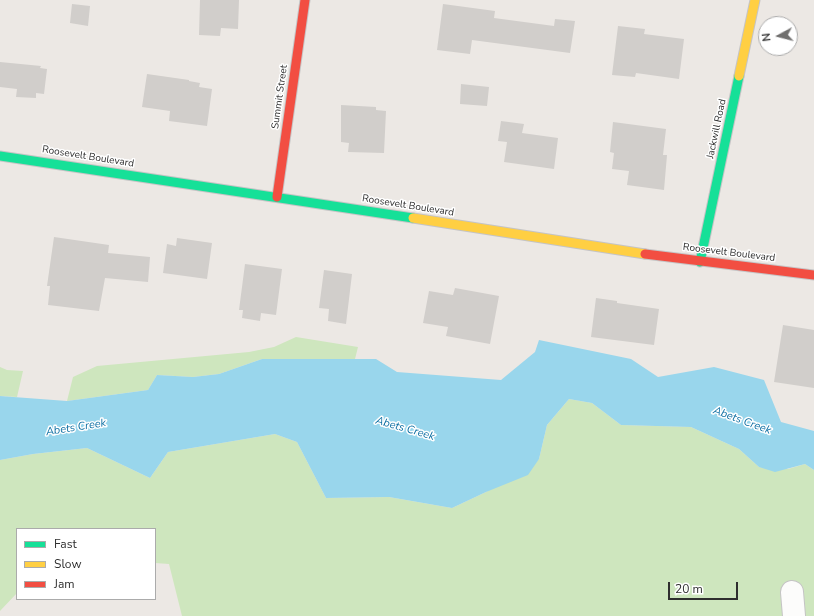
<!DOCTYPE html>
<style>
body{margin:0}
#map{position:relative;width:814px;height:616px;overflow:hidden;background:#ece8e4;font-family:"Nunito Sans",sans-serif}
canvas{display:block}
.legend{position:absolute;left:16px;top:528px;width:140px;height:72px;box-sizing:border-box;background:#fff;border:1px solid #ababab;margin:0;padding:5px 7px;list-style:none;font-size:12px;color:#2e2e2e}
.legend li{display:flex;align-items:center;gap:8px;height:20px}
.legend b{width:20px;border:1px solid #ababab}
.north{position:absolute;left:758px;top:16px;width:40px;height:40px;box-sizing:border-box;background:#fff;border:1px solid #ababab;border-radius:50%;rotate:263deg;font-size:11px;font-weight:700;line-height:16px;text-align:center;color:#2e2e2e}
.north::after{content:'';display:block;margin:auto;width:14px;height:18px;background:#706f6e;clip-path:polygon(50% 0,100% 100%,50% 72%,0 100%)}
.scale{position:absolute;left:668px;top:582px;width:70px;height:18px;box-sizing:border-box;border:2px solid #2e2e2e;border-top:0;padding-left:5px;font-size:12px;line-height:14px;white-space:nowrap;color:#2e2e2e;-webkit-text-stroke:3px #fff;paint-order:stroke}
</style>
<div id="map">
<canvas width="814" height="616"></canvas>
<ul class="legend">
<li><b style="height:5px;background:#16e098"></b>Fast</li>
<li><b style="height:5px;background:#ffcf43"></b>Slow</li>
<li><b style="height:5px;background:#f24e42"></b>Jam</li>
</ul>
<div class="north">N</div>
<div class="scale">20 m</div>
</div>
<script>
const ctx = document.querySelector('canvas').getContext('2d');
ctx.lineJoin = 'round';
function paint(path, color) { ctx.fillStyle = color; ctx.fill(path, 'evenodd'); }
const poly = rows => new Path2D(rows.map(r => 'M' + r).join(''));
function strokePath(path, color, width, dash) { ctx.strokeStyle = color; ctx.lineWidth = width; ctx.lineCap = dash ? 'butt' : 'round'; ctx.setLineDash(dash || []); ctx.stroke(path); }
function label(font, color, halo, rows, align = 'center') {
  ctx.font = font + ' "Nunito Sans",sans-serif'; ctx.lineWidth = 3; ctx.setLineDash([]); ctx.textBaseline = 'middle'; ctx.strokeStyle = halo; ctx.fillStyle = color; for (const [text, x, y, turn = 0] of rows) {
    ctx.save(); ctx.translate(x, y); ctx.rotate((+turn || 0) * Math.PI / 180); ctx.textAlign = isNaN(turn) ? turn : align; if (halo) ctx.strokeText(text, 0, 0); ctx.fillText(text, 0, 0); ctx.restore();
  }
}
const green = poly([
 [296,337,358,347,355,359,262,359,219,374,193,377,157,375,148,390,67,401,73,377,97,366,249,352,274,347],
 [0,367,7,370,23,371,17,397,0,396],
 [569,399,592,403,621,425,691,427,739,449,759,467,788,469,805,464,814,470,814,616,182,616,169,564,155,563,155,529,17,529,17,593,0,611,0,460,33,454,87,448,150,478,168,452,275,434,297,442,326,498,389,497,452,508,486,492,539,459,547,425]
]);
const water = poly([
 [539,340,631,359,658,377,714,367,764,380,781,422,814,431,814,470,805,464,775,472,759,467,739,449,691,427,621,425,592,403,569,399,547,425,539,459,528,475,486,492,452,508,389,497,326,498,297,442,275,434,168,452,150,478,87,448,33,454,0,460,0,396,67,401,148,390,157,375,193,377,219,374,262,359,376,359,397,372,501,380,535,352]
]);
const building = poly([
 [200,0,239,0,238,29,221,28,220,36,199,35],
 [72,4,90,6,88,26,70,23],
 [443,4,495,11,494,18,554,26,555,19,575,21,570,53,472,40,470,54,437,50],
 [618,26,645,29,644,34,684,39,679,79,636,73,635,77,612,75],
 [0,62,41,66,40,68,47,69,44,94,36,93,36,98,16,97,17,89,0,87],
 [147,74,189,80,189,81,200,83,199,87,212,89,207,126,169,121,170,111,142,107],
 [461,84,489,87,487,106,460,104],
 [341,105,376,107,376,110,386,111,384,153,348,152,349,143,341,142],
 [501,121,524,124,522,133,558,138,554,169,504,162,507,142,498,141],
 [613,122,666,129,663,155,667,155,664,190,627,185,629,171,612,169,614,153,610,152],
 [54,237,109,245,108,253,150,257,148,282,105,278,99,311,48,305,50,286,47,286],
 [177,238,212,243,207,279,163,273,167,244,176,246],
 [245,264,282,269,276,315,261,313,260,321,242,318,243,310,239,310],
 [324,270,352,274,346,324,328,321,329,309,319,308],
 [455,288,499,296,490,344,446,336,448,327,423,323,429,291,453,295],
 [596,298,617,301,617,303,659,309,654,345,591,337],
 [783,325,814,330,814,388,774,382]
]);
const street = poly([
 [792,592,794,616]
]);
const fast = poly([
 [0,156,413,218],
 [700,262,739,76]
]);
const slow = poly([
 [739,76,755,0],
 [413,218,645,254]
]);
const jam = poly([
 [277,197,305,0],
 [645,254,814,275]
]);
const streetNames = [
 ["Summit Street",280,97,-82],
 ["Jackwill Road",717,129,-78],
 ["Roosevelt Boulevard",88,157,9],
 ["Roosevelt Boulevard",408,206,9],
 ["Roosevelt Boulevard",729,253,7]
];
const waterNames = [
 ["Abets Creek",742,421,20],
 ["Abets Creek",76,428,-9],
 ["Abets Creek",405,429,16]
];
paint(green, '#cee6be');
paint(water, '#99d6ec');
paint(building, '#d1cecb');
strokePath(street, '#c5c4c5', 24);
strokePath(fast, '#c5c4c5', 11);
strokePath(slow, '#c5c4c5', 11);
strokePath(jam, '#c5c4c5', 11);
strokePath(street, '#fcfcfb', 22);
strokePath(fast, '#16e098', 9);
strokePath(slow, '#ffcf43', 9);
strokePath(jam, '#f24e42', 9);
label('10px', '#2e2e2e', '#fff', streetNames);
label('italic 11px', '#0d6fa3', '#fff', waterNames);
</script>
